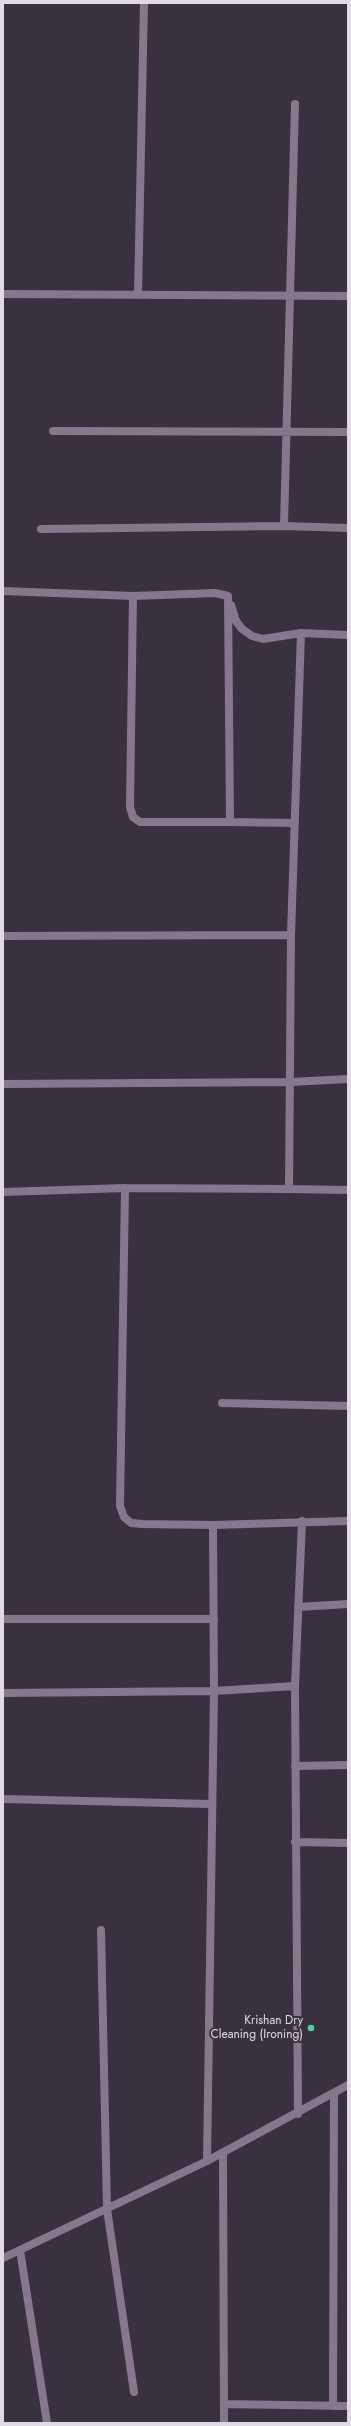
<!DOCTYPE html>
<style>
body{margin:0}
#map{position:relative;width:351px;height:2426px;overflow:hidden;background:#3a3140;font-family:Jost,sans-serif}
canvas{display:block}
.frame{position:absolute;inset:0;border:4px solid #e0dae4;pointer-events:none}
</style>
<div id="map">
<canvas width="351" height="2426"></canvas>
<div class="frame"></div>
</div>
<script>
const ctx = document.querySelector('canvas').getContext('2d');
ctx.lineJoin = 'round';
const poly = rows => new Path2D(rows.map(r => 'M' + r).join(''));
function strokePath(path, color, width, dash) { ctx.strokeStyle = color; ctx.lineWidth = width; ctx.lineCap = dash ? 'butt' : 'round'; ctx.setLineDash(dash || []); ctx.stroke(path); }
function label(font, color, halo, rows, align = 'center') {
  ctx.font = font + ' Jost,sans-serif'; ctx.lineWidth = 4; ctx.setLineDash([]); ctx.textBaseline = 'middle'; ctx.strokeStyle = halo; ctx.fillStyle = color; for (const [text, x, y, turn = 0] of rows) {
    ctx.save(); ctx.translate(x, y); ctx.rotate((+turn || 0) * Math.PI / 180); ctx.textAlign = isNaN(turn) ? turn : align; if (halo) ctx.strokeText(text, 0, 0); ctx.fillText(text, 0, 0); ctx.restore();
  }
}
const street = poly([
 [3,294,348,296],
 [138,294,144,3],
 [53,431,348,432],
 [284,526,295,104],
 [41,529,284,526,348,528],
 [3,591,133,596,215,593,228,596,230,822,295,823],
 [133,596,130,807,133,817,140,822,230,822],
 [231,605,236,621,242,629,252,636,263,639,301,633],
 [3,936,291,935],
 [3,1084,290,1082,348,1079],
 [125,1188,120,1506,124,1517,131,1523,142,1524,213,1525,348,1521],
 [289,1189,348,1190],
 [3,1192,125,1188,289,1189,291,935,301,633,348,635],
 [222,1403,348,1406],
 [298,1607,348,1604],
 [3,1619,214,1619],
 [3,1693,214,1691,295,1686],
 [295,1766,348,1765],
 [3,1799,210,1804],
 [295,1842,348,1843],
 [101,1930,107,2209,134,2392],
 [298,2114,295,1686,302,1521],
 [223,2153,224,2423],
 [207,2161,214,1691,213,1525],
 [20,2250,47,2423],
 [3,2258,207,2161,348,2085],
 [224,2404,348,2406],
 [333,2406,334,2093]
]);
const markers = [
 [311,2028,4,"#49d49d"]
];
const poiNames = [
 ["Krishan Dry",303,2021],
 ["Cleaning (Ironing)",303,2035]
];
strokePath(street, '#86778f', 8);
for (const [x, y, r, color] of markers) { const dot = new Path2D(); dot.arc(x, y, r, 0, 2 * Math.PI); ctx.fillStyle = color; ctx.fill(dot); strokePath(dot, '#3a3140', 1.5); }
label('12px', '#e0dae4', '#3a3140', poiNames, 'right');
</script>
